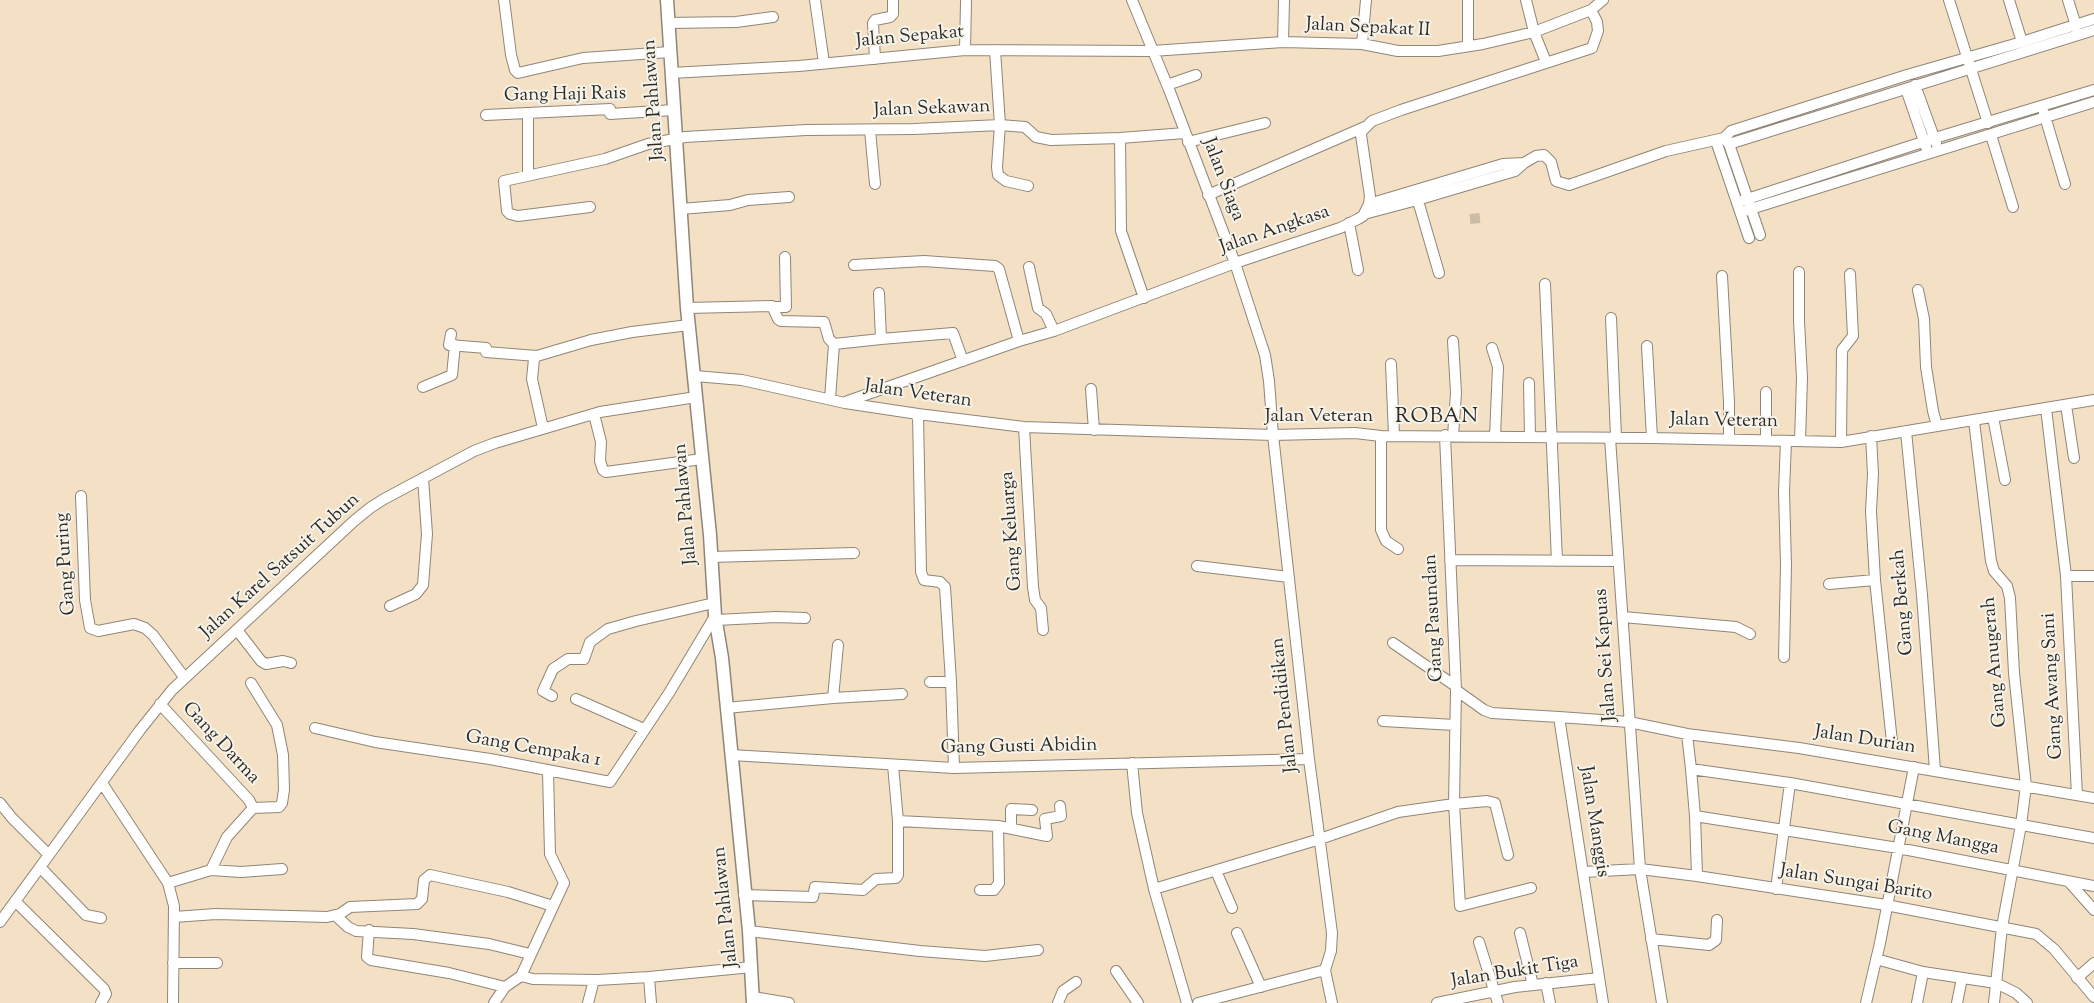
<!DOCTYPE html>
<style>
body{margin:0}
canvas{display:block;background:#f4e0c5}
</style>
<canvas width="2094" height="1003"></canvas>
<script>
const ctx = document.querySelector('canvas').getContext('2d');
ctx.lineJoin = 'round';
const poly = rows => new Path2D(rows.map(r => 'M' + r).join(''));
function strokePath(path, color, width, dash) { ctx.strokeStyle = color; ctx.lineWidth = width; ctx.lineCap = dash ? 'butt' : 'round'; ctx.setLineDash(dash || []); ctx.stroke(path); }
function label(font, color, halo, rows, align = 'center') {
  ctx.font = font + ' "Sorts Mill Goudy",serif'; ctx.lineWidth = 4; ctx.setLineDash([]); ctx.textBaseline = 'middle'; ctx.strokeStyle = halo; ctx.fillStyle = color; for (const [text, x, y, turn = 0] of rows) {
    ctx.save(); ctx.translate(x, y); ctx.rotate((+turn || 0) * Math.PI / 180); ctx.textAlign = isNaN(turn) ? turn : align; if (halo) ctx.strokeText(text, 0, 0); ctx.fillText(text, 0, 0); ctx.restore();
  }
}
const minorTunnel = poly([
 [1470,219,1480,218]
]);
const minor = poly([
 [504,0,511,55,515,70,518,73,583,58,670,52],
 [815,0,824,63],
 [1132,0,1170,92,1235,263,1265,355,1269,381,1273,435,1309,759,1332,933,1331,951,1325,970],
 [1526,0,1534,32,1546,62],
 [1949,0,1988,123],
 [2009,0,2022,42],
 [2068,0,2078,32],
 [668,23,736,22,773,17],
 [1283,42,1284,0],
 [1362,44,1366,0],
 [1468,46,1468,0],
 [965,50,966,2],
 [995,50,1000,125,997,167,998,175,1006,181,1028,186],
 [875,59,873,23,875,20,890,17,893,14,893,0],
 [671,73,799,66,965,50,1152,51,1283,42,1362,44,1398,51,1438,51,1483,44,1534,32,1591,10,1603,0],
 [1167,85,1196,75],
 [1915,85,1936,143],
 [1906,89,1926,147],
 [2044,113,2065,184],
 [486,115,610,109,610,114,674,110],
 [870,130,875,184],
 [1991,135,2013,207],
 [1120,138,1121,231,1144,298],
 [1724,138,1731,131,1907,75,2022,42,2094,19],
 [1716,141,1749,238],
 [1188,142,1265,123],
 [1729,144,1760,235],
 [528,175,528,113],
 [1416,194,1439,273],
 [1208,195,1367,126],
 [1738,202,1935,138,2094,90],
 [1369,204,1503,164,1524,163],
 [590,207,518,216,510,214,507,211,504,181,605,159,648,144,685,137,806,130,914,129,1000,125,1025,127,1036,137,1051,140,1120,138,1185,133],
 [681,209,730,205,748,200,789,197],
 [1741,212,2094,102],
 [1364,214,1417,200,1515,171,1524,163,1536,156,1544,155,1551,162,1556,181,1569,185,1666,151,1724,138,1729,144,2094,30],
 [1349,223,1358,270],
 [854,265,924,261,995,266,999,269,1019,341],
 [1029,267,1038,308,1046,314,1054,331],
 [1799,272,1799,321,1802,378,1800,441],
 [1722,276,1729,402,1729,439],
 [1545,284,1557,561],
 [1918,290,1924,319,1926,367,1933,411,1937,426],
 [775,307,786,307,785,257],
 [687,308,772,306,778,319,781,321,824,322,829,339,834,344],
 [1611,318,1616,437],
 [451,334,449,345,486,348,486,352,537,356],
 [881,339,953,333,963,361],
 [1453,341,1456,393,1453,436],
 [1647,346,1652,438],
 [1492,348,1498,367,1495,436],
 [1391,364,1394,435],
 [695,376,742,380,845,403,918,414,1024,427,1273,435,1355,433,1381,436,1652,438,1841,442,2094,400],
 [1529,383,1530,436],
 [423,387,452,375,455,345],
 [1091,389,1094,430],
 [1766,392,1766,440],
 [830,399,834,344,881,339,879,293],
 [848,401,1019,341,1054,331,1235,263,1340,228,1358,219,1363,216,1369,204,1370,196,1361,135,1362,131,1372,121,1401,110,1592,48,1598,31,1597,22,1591,10],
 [2066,405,2074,458],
 [2046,408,2066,576,2094,576],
 [594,414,601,442,600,461,603,470,606,472,702,459],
 [918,414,921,572,924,580,940,582,945,587,951,682,954,768],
 [1993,417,2005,480],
 [1974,421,1991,561,1994,571,2007,586,2010,598,2014,673,2026,786,2021,825,2002,927,1994,1003],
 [1024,427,1033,587,1035,600,1041,608,1043,630],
 [543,428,532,379,534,359,537,356,591,340,632,332,689,325],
 [1906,431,1922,595,1935,770],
 [1445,435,1456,690,1484,710,1492,713,1559,717],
 [1381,436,1381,530,1386,541,1398,549],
 [1871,436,1873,474,1871,511,1875,580,1892,742],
 [1610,438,1640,869,1662,1003],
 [1841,442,1842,350,1853,336,1850,274],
 [81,496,85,600,90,628,98,631,134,624,145,628,153,635,184,677],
 [711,557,854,553],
 [1450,560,1618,561],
 [1197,566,1289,577],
 [2066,576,2077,795],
 [1829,584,1875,580],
 [390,606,416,594,423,585,427,534,423,478],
 [1623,617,1736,627,1750,634],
 [716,620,776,617,805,618],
 [237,630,261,661,266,664,283,661,291,663],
 [1393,643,1454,685],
 [1784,657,1786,565,1784,492,1786,441],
 [930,682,951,682],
 [1456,690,1454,804,1460,906,1531,888],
 [552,696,543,691,553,669,568,659,584,659,590,642,608,629,636,621,714,603],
 [833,698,902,694],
 [576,699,644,729],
 [160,704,249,800,253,808],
 [726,708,833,698,838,645],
 [1383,721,1455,725],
 [315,728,375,742,490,759,610,782,669,693,715,616],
 [1687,734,1691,769,1790,783,2094,838],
 [731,755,954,768,1309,759],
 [1132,763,1137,813,1154,889,1187,1003],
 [1691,769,1695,816,1898,848,2094,886],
 [102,783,168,883,174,906,173,1003],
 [0,803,12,818,49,855],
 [1695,816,1697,876],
 [898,821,998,826,999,883,994,890,980,890],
 [998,826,1047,836,1045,819,1061,816,1060,806],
 [1011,828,1011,809,1032,810],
 [41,868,86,915,101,918],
 [211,870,241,872,282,869],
 [1216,871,1232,908],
 [1583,872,1640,869,1697,876,1886,905,2036,934,2054,949,2094,997],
 [168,883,211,870,227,837,253,808,279,807,282,803,284,790,283,755,277,725,251,683],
 [2070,883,2094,910],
 [1154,889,1320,839,1398,812,1454,804,1487,801,1495,803,1508,855],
 [1776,889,1790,783],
 [744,895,813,897,815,887,863,890,876,879,896,878,898,875,898,821,893,765],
 [16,902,104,989,106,994,101,1003],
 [335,915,348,927,356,931,413,934,489,944,530,954],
 [174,917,216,914,327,917,340,914,350,907,417,904,422,899,424,880,430,875,508,892,553,906],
 [0,922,140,730,172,690,354,521,370,508,384,499,474,451,495,443,600,412,696,397],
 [369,930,367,957,371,960,449,973,505,987],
 [749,931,920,951,985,956,1038,950],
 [1237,933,1261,987],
 [1520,933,1533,985],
 [1651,939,1709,945,1716,940,1717,920],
 [1479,942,1498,1003],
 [1876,959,1923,972,1996,983,2016,993,2027,1003],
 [173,963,217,963],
 [1325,970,1332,1003],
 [1116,971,1138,1003],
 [521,976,564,883,550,854,548,771],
 [649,977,651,1003],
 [2077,978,2094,963],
 [1546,983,1550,1003],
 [753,997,789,1003],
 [494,1003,505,987,521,976,533,979,597,980,649,977,752,967],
 [588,1003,594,980],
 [1058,1003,1063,991,1076,982],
 [1198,1003,1325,970],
 [1437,1003,1515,987,1599,978],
 [1603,1003,1559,717,1629,722,1687,734,1799,748,2094,798],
 [1866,1003,1880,943,1914,767],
 [1917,1003,1923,972],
 [1957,1003,1962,978]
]);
const major = poly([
 [667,0,687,308,710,535,715,616,722,658,749,931,753,1003]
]);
const streetNames = [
 ["Jalan Sepakat II",1368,29,3],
 ["Jalan Sepakat",910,38,-5],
 ["Gang Haji Rais",565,96,-1],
 ["Jalan Pahlawan",655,100,-94],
 ["Jalan Sekawan",932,110,-2],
 ["Jalan Siaga",1222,180,69],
 ["Jalan Angkasa",1275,231,-19],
 ["Jalan Veteran",918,395,8],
 ["Jalan Veteran",1319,418],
 ["Jalan Veteran",1724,422,1],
 ["Jalan Pahlawan",687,504,-95],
 ["Gang Keluarga",1013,531,-94],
 ["Gang Puring",67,564,-94],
 ["Jalan Karel Satsuit Tubun",281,567,-42],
 ["Gang Berkah",1904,602,-95],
 ["Gang Pasundan",1435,618,-93],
 ["Jalan Sei Kapuas",1607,655,-94],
 ["Gang Anugerah",1996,662,-95],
 ["Gang Awang Sani",2054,686,-93],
 ["Jalan Pendidikan",1286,705,-96],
 ["Jalan Durian",1865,741,9],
 ["Gang Darma",220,744,47],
 ["Gang Gusti Abidin",1019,748,-1],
 ["Gang Cempaka 1",533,750,10],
 ["Jalan Manggis",1593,822,81],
 ["Gang Mangga",1943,839,11],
 ["Jalan Sungai Barito",1856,884,9],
 ["Jalan Pahlawan",727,907,-96],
 ["Jalan Bukit Tiga",1515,973,-9]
];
const quarterNames = [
 ["ROBAN",1437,418]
];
strokePath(minorTunnel, '#ccbca6', 10, [10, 5]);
strokePath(minor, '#908678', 12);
strokePath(major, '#908678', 15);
strokePath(minor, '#fff', 10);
strokePath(major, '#fff', 12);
label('19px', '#2b2b2b', '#f7f3e8', streetNames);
ctx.letterSpacing = '1px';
label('21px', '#2b2b2b', '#f7f3e8', quarterNames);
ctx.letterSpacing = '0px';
</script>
